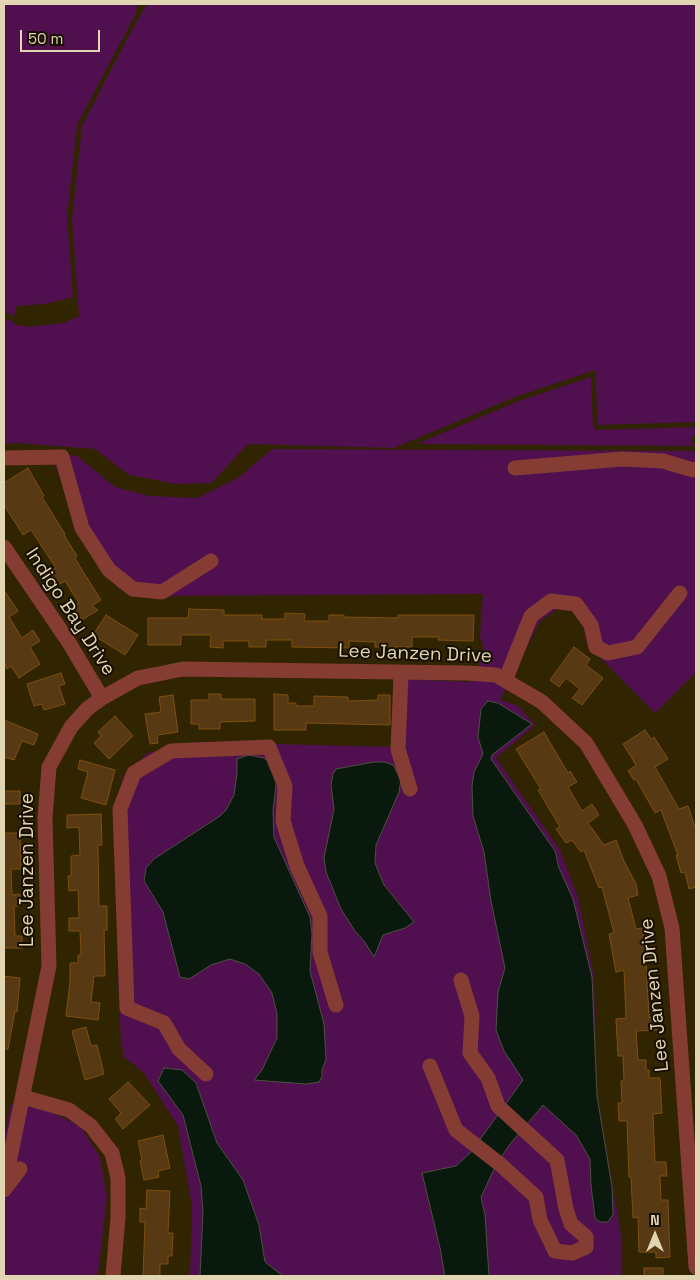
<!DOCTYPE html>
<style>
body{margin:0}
#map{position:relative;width:700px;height:1280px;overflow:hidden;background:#312400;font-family:"Space Grotesk",sans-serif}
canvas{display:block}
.frame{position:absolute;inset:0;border:5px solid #e2d5b2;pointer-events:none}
.north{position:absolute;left:630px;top:1210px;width:50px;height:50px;-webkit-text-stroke:4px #160e00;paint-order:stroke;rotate:0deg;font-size:14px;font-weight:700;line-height:20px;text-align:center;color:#e2d5b2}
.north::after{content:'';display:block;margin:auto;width:18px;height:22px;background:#e2d5b2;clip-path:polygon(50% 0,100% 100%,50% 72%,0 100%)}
.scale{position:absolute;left:20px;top:30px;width:80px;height:22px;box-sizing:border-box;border:2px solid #e2d5b2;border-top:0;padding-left:6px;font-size:15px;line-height:18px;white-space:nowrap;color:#e2d5b2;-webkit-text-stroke:4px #160e00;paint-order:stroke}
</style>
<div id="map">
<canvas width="700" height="1280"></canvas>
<div class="frame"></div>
<div class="north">N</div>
<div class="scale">50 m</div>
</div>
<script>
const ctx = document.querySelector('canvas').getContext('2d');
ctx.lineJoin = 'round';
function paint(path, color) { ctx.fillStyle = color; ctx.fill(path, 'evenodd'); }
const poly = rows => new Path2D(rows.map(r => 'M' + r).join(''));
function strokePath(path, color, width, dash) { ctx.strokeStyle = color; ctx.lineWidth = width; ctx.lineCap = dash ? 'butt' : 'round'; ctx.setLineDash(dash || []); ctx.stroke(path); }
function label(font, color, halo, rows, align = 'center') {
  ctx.font = font + ' "Space Grotesk",sans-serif'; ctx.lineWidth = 4; ctx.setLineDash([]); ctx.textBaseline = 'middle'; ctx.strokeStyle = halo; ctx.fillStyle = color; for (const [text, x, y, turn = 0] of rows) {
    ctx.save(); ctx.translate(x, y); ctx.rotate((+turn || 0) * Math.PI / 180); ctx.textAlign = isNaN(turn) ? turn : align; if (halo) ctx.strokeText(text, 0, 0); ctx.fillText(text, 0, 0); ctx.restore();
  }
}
const green = poly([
 [4,4,137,4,136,13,77,125,67,218,73,297,45,304,16,306,14,317,4,311],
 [147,4,696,4,696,422,598,425,595,370,515,397,394,448,248,444,211,483,176,484,129,475,95,449,17,443,4,444,4,317,17,325,29,327,63,323,79,316,72,219,82,126,128,37],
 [591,377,593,425,596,430,696,427,696,434,692,437,691,440,692,444,696,446,417,444,516,402],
 [272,449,696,451,696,672,655,713,587,644,582,623,573,611,557,609,540,621,500,700,518,706,535,725,496,758,560,850,578,898,594,977,597,1093,622,1241,622,1276,190,1276,192,1206,178,1126,144,1073,124,1057,121,1041,118,976,117,809,123,776,148,753,193,742,393,747,394,679,473,682,484,649,480,637,483,594,146,596,119,589,97,561,79,527,53,460,45,452,77,456,115,487,149,496,197,498,238,478],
 [11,1104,44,1109,80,1126,100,1157,107,1197,98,1274,95,1276,4,1276,4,1138]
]);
const water = poly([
 [488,701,498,703,532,724,492,755,491,759,555,851,559,868,573,899,592,977,597,1096,612,1187,613,1214,608,1222,600,1222,595,1218,591,1185,590,1159,576,1135,543,1105,510,1144,496,1165,481,1197,485,1215,489,1276,445,1276,440,1248,422,1173,456,1166,471,1152,523,1080,504,1051,496,1030,498,992,505,968,491,901,484,852,473,816,472,787,474,772,483,754,478,737,481,709,488,701],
 [249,755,264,758,272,764,277,776,273,811,274,837,310,917,312,934,310,971,324,1024,326,1059,322,1070,322,1077,319,1082,306,1084,254,1080,262,1070,277,1038,277,1014,272,993,259,974,245,964,230,959,211,965,189,979,180,977,163,912,144,881,146,868,154,859,220,816,226,810,234,795,237,774,237,759,249,755],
 [374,762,385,762,393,765,401,780,399,792,376,845,375,863,384,885,414,922,405,928,383,935,374,957,364,941,355,931,341,909,326,872,324,858,334,809,331,785,333,774,336,769,374,762],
 [164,1068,182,1070,196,1083,217,1143,243,1180,259,1225,265,1262,283,1276,200,1276,203,1212,201,1186,183,1115,158,1081,164,1068]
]);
const building = poly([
 [28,468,44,496,42,497,65,534,64,535,77,556,75,558,82,570,101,600,92,606,98,610,82,620,73,607,79,603,65,581,58,585,49,572,56,568,31,530,23,535,4,505,4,483,28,468],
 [4,590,18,611,9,617,22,638,33,630,40,641,30,647,40,664,19,678,11,666,7,669,4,663,4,590],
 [189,609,224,610,224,615,262,615,262,619,285,619,285,613,305,614,304,621,329,621,329,615,344,615,344,617,398,618,398,615,474,615,473,641,438,640,439,637,412,637,412,647,375,647,375,642,349,641,349,648,292,647,292,640,266,640,266,647,249,647,249,641,223,641,223,648,210,647,211,635,181,635,181,645,148,645,148,618,188,618,189,609],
 [106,615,138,635,125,655,93,635,106,615],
 [574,647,590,659,586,665,603,678,582,705,572,698,580,689,566,678,559,687,550,680,574,647],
 [61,673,65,684,59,686,65,704,44,710,42,704,34,706,27,684,61,673],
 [209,694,221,694,221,699,255,699,255,721,220,722,220,729,199,729,199,724,191,724,191,700,209,700,209,694],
 [274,694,288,695,288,703,296,703,296,706,314,706,314,696,348,697,348,701,378,700,378,695,390,695,390,725,306,723,306,730,274,730,274,694],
 [173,695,178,732,157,735,158,743,150,744,145,714,161,712,159,697,173,695],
 [115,716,133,736,109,759,94,743,101,736,98,732,115,716],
 [4,720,38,734,34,745,22,741,14,760,4,757,4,720],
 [645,730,651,739,654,737,668,759,655,767,679,809,688,806,696,830,696,887,689,889,685,872,681,873,676,855,678,855,661,810,655,813,636,779,634,780,628,771,636,765,623,744,645,730],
 [544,732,568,773,570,771,577,782,568,787,582,811,592,804,599,815,588,823,604,845,616,840,624,861,636,884,638,895,628,898,636,929,642,928,646,949,650,948,652,961,646,962,649,1017,657,1017,657,1030,636,1031,638,1060,646,1060,646,1070,649,1070,649,1078,660,1078,662,1113,653,1114,655,1162,666,1162,667,1176,660,1176,661,1200,668,1200,670,1257,656,1258,656,1252,639,1252,638,1217,633,1218,631,1177,629,1177,627,1121,619,1121,618,1103,622,1103,621,1081,624,1081,623,1056,618,1056,616,1019,626,1018,624,970,616,972,609,934,614,933,602,887,599,888,584,850,581,852,572,840,566,843,556,829,560,827,538,790,541,789,516,749,544,732],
 [80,760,115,770,106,805,81,798,88,772,78,769,80,760],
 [4,791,20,791,20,804,4,804,4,791],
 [101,814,102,845,98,845,99,906,107,906,107,930,104,930,105,976,94,976,91,1002,100,1003,98,1020,66,1016,70,982,70,963,78,963,78,955,81,955,80,931,69,931,69,918,79,918,78,890,69,891,68,876,71,876,71,856,80,855,79,827,67,828,67,815,101,814],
 [4,833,20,833,21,869,11,869,12,895,20,894,21,906,14,906,15,936,22,936,22,948,4,948,4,833],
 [4,976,20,978,17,1012,15,1011,8,1049,4,1049,4,976],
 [86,1027,91,1046,97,1045,104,1074,85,1080,72,1031,86,1027],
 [128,1082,150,1105,123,1129,115,1119,121,1113,109,1099,128,1082],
 [163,1135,170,1168,158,1171,159,1177,144,1180,140,1161,142,1160,138,1141,163,1135],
 [147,1190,170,1191,168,1233,173,1233,172,1256,168,1256,168,1264,160,1264,160,1276,143,1276,145,1222,140,1222,140,1208,146,1209,147,1190],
 [644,1268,663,1268,663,1276,644,1276,644,1268]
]);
const minor = poly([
 [4,458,62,457,82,528,109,570,133,589,162,592,211,561],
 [515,468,622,459,663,461,693,470,696,469],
 [4,547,68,641,102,698],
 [401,676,398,749,410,789],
 [507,676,531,616,551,601,576,604,591,625,596,647,608,653,637,647,680,593],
 [430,1066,456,1130,501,1165,536,1197,540,1220,555,1251,572,1253,586,1247,586,1237,571,1224,566,1209,557,1160,498,1106,488,1078,470,1053,472,1016,461,980],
 [206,1074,179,1049,164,1023,127,1008,120,809,134,773,171,751,269,747,285,786,283,821,297,866,320,916,320,952,336,1005],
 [23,1097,69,1110,91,1126,112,1153,118,1178,118,1217,113,1276],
 [4,1171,9,1163,49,966,45,818,49,767,71,727,87,709,102,698,138,678,183,669,467,673,496,675,542,702,586,743,635,825,659,876,672,928,696,1267],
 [4,1190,20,1169]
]);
const streetNames = [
 ["Indigo Bay Drive",70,612,57],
 ["Lee Janzen Drive",415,654,2],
 ["Lee Janzen Drive",28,870,-90],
 ["Lee Janzen Drive",655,995,-96]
];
paint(green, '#50104f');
paint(water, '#09190d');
strokePath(water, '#4a513e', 1);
paint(building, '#573913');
strokePath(building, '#7e500d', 1);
strokePath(minor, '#853c33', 15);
label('19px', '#e2d5b2', '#160e00', streetNames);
</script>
